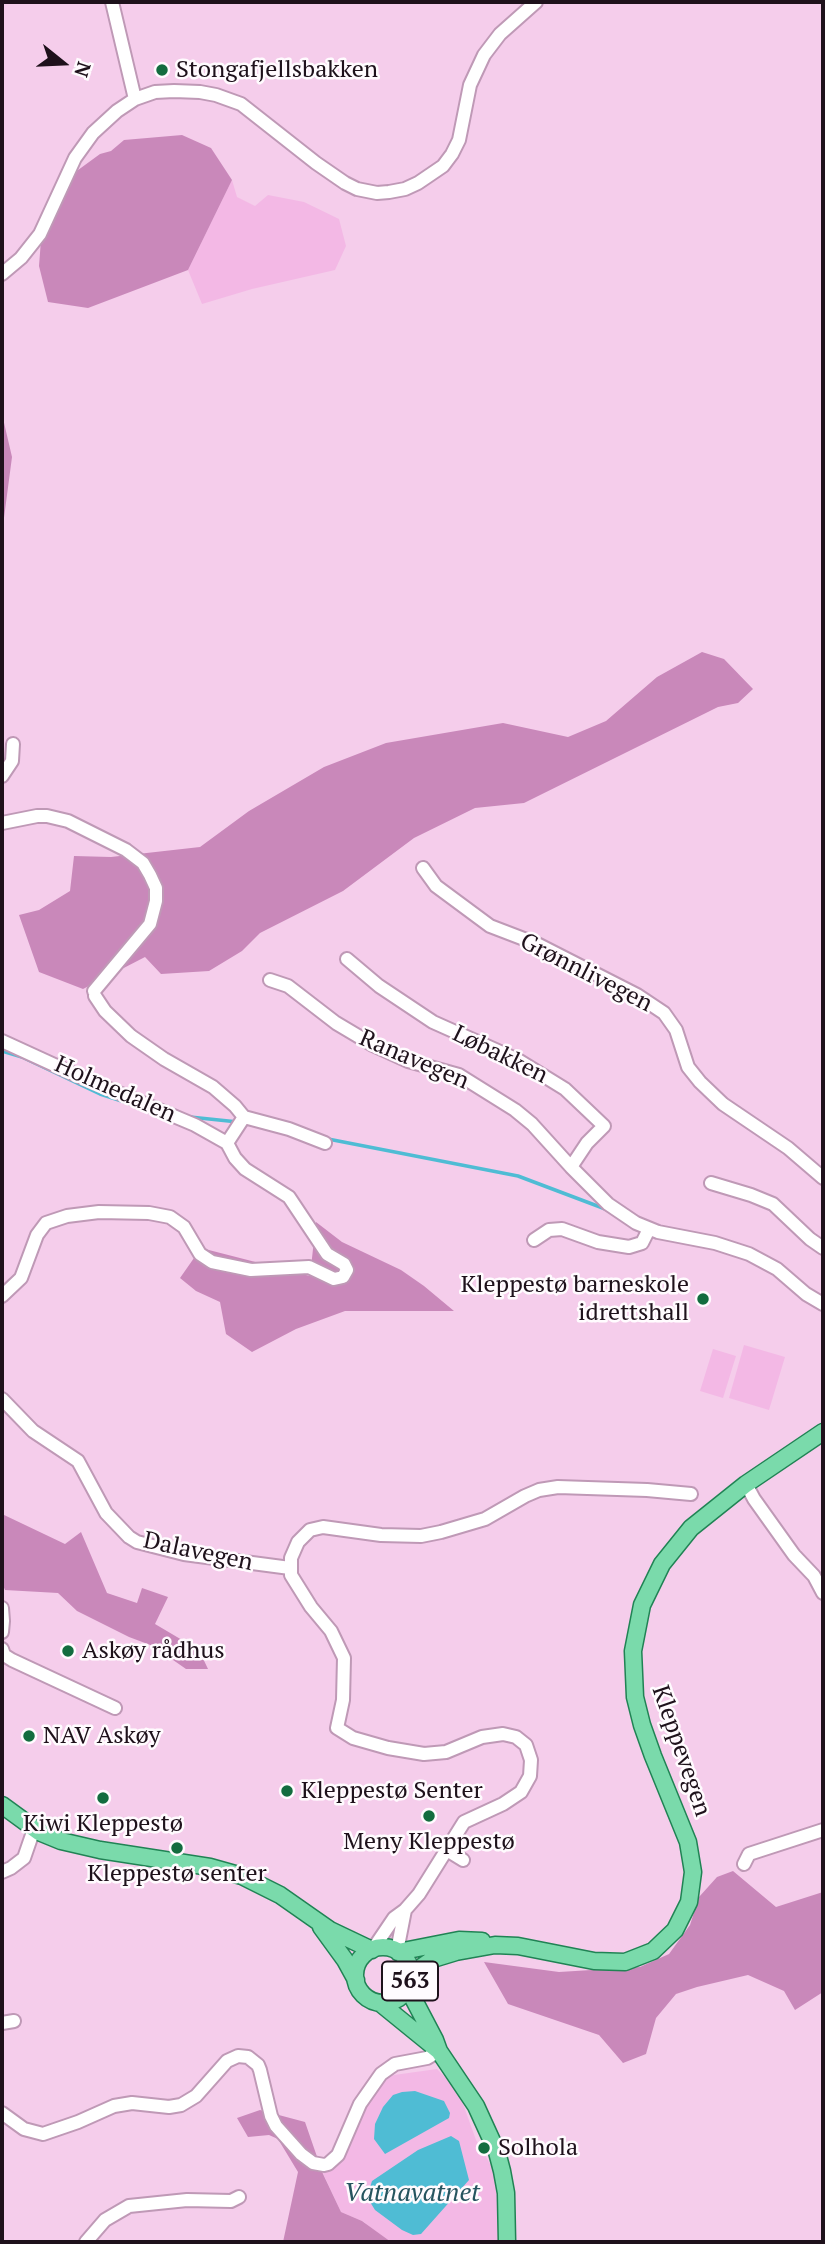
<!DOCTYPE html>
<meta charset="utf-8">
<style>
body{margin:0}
#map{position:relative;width:825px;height:2244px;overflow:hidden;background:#f5cdeb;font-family:"PT Serif",serif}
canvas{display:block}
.frame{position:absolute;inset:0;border:4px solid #1e111b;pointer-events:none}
.north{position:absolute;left:28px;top:28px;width:70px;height:70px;-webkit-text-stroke:5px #fffbfe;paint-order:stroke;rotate:108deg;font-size:19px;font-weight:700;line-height:28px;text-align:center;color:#1e111b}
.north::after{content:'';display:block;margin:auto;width:24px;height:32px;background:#1e111b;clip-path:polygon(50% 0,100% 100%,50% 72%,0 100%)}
</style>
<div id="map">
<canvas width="825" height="2244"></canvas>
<div class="frame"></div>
<div class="north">N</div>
</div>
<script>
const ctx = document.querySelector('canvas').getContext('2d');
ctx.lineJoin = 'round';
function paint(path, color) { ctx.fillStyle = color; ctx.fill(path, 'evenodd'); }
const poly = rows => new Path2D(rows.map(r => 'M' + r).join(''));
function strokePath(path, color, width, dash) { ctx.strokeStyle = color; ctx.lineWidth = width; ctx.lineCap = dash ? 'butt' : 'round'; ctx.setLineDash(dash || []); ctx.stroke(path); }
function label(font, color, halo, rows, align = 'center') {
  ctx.font = font + ' "PT Serif",serif'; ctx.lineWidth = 5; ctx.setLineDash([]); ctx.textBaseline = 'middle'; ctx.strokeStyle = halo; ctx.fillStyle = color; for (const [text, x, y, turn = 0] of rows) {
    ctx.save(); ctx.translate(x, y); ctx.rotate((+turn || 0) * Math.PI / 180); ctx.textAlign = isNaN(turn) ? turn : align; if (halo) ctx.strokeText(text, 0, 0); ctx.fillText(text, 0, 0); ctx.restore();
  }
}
const green = poly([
 [232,180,237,197,255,206,268,195,304,202,339,219,346,246,335,270,252,289,202,304,188,270],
 [744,1345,785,1357,769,1410,729,1398],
 [713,1349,736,1356,723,1398,700,1391],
 [437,2069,449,2081,462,2101,476,2140,496,2174,500,2210,500,2242,391,2242,382,2238,364,2222,341,2212,321,2169,331,2170,345,2157,361,2113,387,2076]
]);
const forest = poly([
 [182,135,211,148,232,180,188,270,88,308,48,302,39,266,42,227,74,173,100,154,111,151,124,140],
 [2,414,12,457,2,533],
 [702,652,724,659,753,689,738,703,718,707,524,803,475,808,414,838,343,891,260,933,242,951,209,971,161,974,145,957,83,989,39,972,19,915,39,910,70,891,74,856,111,857,200,847,249,811,324,767,386,743,503,723,568,737,606,721,657,677],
 [316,1222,342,1242,401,1270,424,1286,454,1311,345,1311,296,1329,252,1352,226,1334,220,1302,196,1291,180,1278,201,1248,310,1276],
 [2,1514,65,1544,81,1532,107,1593,137,1603,142,1588,168,1597,155,1624,199,1650,208,1669,186,1669,153,1646,129,1637,77,1611,58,1593,5,1590,2,1583],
 [733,1871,776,1907,823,1892,823,1992,795,2010,784,1991,748,1975,697,1987,676,1994,656,2018,646,2054,623,2063,599,2035,508,2004,484,1962,559,1972,640,1967,669,1954,690,1925,699,1897,717,1877],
 [260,2110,305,2122,323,2174,341,2212,362,2221,391,2242,283,2242,298,2172,278,2139,269,2135,248,2137,237,2118]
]);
const water = poly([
 [415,2091,444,2101,450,2113,449,2118,385,2154,374,2139,375,2124,383,2107,393,2095,402,2092],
 [451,2136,459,2141,469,2180,421,2234,413,2235,402,2230,375,2210,367,2197,372,2181,418,2150]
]);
const stream = poly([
 [2,1051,22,1057,100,1094,128,1103],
 [190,1117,238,1122],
 [328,1139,518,1176,608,1210]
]);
const minor = poly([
 [112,2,135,99],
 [2,274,21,258,40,234,75,158,93,133,117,111,135,99,155,92,174,91,200,92,216,95,241,104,316,163,345,183,357,189,377,193,389,192,405,189,418,183,443,166,452,154,459,140,470,85,484,55,500,34,536,2],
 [2,776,12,761,13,744],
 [2,823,37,816,47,816,68,821,126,850,143,863,150,875,156,888,156,901,150,924,94,991],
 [423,868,436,886,490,926,537,944,637,995,664,1013,676,1030,688,1067,700,1082,723,1104,788,1148,823,1178],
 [347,959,379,986,433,1022,518,1060,565,1089,604,1126,587,1143,571,1167],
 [270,980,288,986,336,1023,373,1045,408,1061,459,1075,515,1110,532,1124,571,1167,608,1204,636,1223,658,1232,715,1243,749,1254,777,1269,806,1294,823,1304],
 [2,1041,74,1074,195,1125,227,1143,244,1117,235,1106,213,1087,164,1059,131,1036,105,1011,95,996],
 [244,1117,289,1129,325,1143],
 [711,1183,751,1195,773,1204,810,1239,823,1248],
 [534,1240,549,1230,562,1229,598,1242,629,1247,642,1243,649,1229],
 [2,1296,21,1278,37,1235,46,1223,67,1216,99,1212,149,1213,170,1217,184,1227,200,1254,212,1262,251,1270,309,1267,334,1279,343,1277,347,1270,344,1264,327,1254,289,1197,245,1169,235,1158,227,1143],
 [2,1399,33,1431,78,1461,106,1513,129,1537,137,1542,184,1554,290,1568],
 [746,1484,754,1499,794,1555,814,1576,823,1593],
 [2,1608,3,1621,2,1632],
 [2,1649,4,1655,12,1660,115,1708],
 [445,1849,463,1860],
 [744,1864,749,1854,823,1830],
 [2,1872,11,1868,24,1858,34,1829],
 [373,1949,394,1918,405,1910,419,1894,464,1822,503,1804,521,1792,530,1776,531,1760,526,1745,516,1737,503,1734,482,1737,446,1752,424,1754,388,1748,353,1738,337,1728,343,1700,344,1658,331,1631,311,1607,291,1575,291,1558,298,1542,310,1530,323,1527,381,1535,421,1536,441,1532,485,1519,525,1496,539,1490,558,1487,647,1490,691,1494],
 [397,1951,405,1910],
 [2,2023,14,2021],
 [2,2113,24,2129,43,2134,78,2122,114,2106,132,2103,169,2107,181,2105,196,2096,227,2061,238,2056,248,2057,258,2065,260,2070,271,2116,276,2126,301,2154,313,2163,324,2165,328,2164,338,2155,360,2104,381,2074,395,2064,427,2058,439,2051],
 [86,2242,105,2220,129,2206,187,2200,231,2201,239,2197]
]);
const major = poly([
 [2,1805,39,1832,61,1841,100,1850,210,1867,242,1876,280,1895,330,1930,372,1950],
 [321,1927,345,1960,356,1980],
 '355 1975a28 28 0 1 1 56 0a28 28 0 1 1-56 0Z',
 [398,1952,459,1940,482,1941],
 [411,1978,420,1968,433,1959,456,1952,495,1945,518,1946,594,1961,625,1962,653,1951,675,1930,689,1902,693,1872,688,1842,653,1756,642,1725,635,1697,633,1651,642,1605,662,1564,691,1528,746,1484,823,1432],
 [409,1984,414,2000,435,2040,439,2051],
 [380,2003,439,2051,476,2106,497,2152,502,2171,506,2193,507,2242]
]);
const markers = [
 [162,70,7,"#136c3f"],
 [703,1299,7,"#136c3f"],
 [68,1651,7,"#136c3f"],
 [29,1736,7,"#136c3f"],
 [287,1791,7,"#136c3f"],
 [103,1798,7,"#136c3f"],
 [429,1816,7,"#136c3f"],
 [177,1848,7,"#136c3f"],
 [484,2148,7,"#136c3f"]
];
const shields = [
 [410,1981,56]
];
const shieldNames = [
 ["563",410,1981]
];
const poiNames = [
 ["Stongafjellsbakken",176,70],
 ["Kleppestø barneskole",689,1285,"right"],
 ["idrettshall",689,1313,"right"],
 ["Askøy rådhus",82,1651],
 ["NAV Askøy",43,1736],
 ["Kleppestø Senter",301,1791],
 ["Kiwi Kleppestø",103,1824,"center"],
 ["Meny Kleppestø",429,1842,"center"],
 ["Kleppestø senter",177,1874,"center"],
 ["Solhola",498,2148]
];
const streetNames = [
 ["Grønnlivegen",586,973,27],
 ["Løbakken",500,1055,26],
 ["Ranavegen",414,1060,23],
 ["Holmedalen",115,1090,24],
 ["Dalavegen",198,1552,12],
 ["Kleppevegen",681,1751,71]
];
const waterNames = [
 ["Vatnavatnet",412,2194]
];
paint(green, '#f3b8e5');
paint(forest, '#c988ba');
paint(water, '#4fbcd4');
strokePath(stream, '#4fbcd4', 3.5);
strokePath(minor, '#bf99b6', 16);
strokePath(major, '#208354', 19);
strokePath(minor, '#fff', 12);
strokePath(major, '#7adaab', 16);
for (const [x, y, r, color] of markers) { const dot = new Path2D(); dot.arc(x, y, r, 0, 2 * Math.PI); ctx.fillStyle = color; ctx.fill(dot); strokePath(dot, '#fffbfe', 2.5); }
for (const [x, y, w] of shields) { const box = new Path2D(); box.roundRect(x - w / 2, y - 19.5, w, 39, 5); ctx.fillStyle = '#fffbfe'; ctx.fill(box); strokePath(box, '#1e111b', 2); }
label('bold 23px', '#1e111b', null, shieldNames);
label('24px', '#1e111b', '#fffbfe', poiNames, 'left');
label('24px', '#1e111b', '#fffbfe', streetNames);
label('italic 26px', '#26545f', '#fffbfe', waterNames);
</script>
